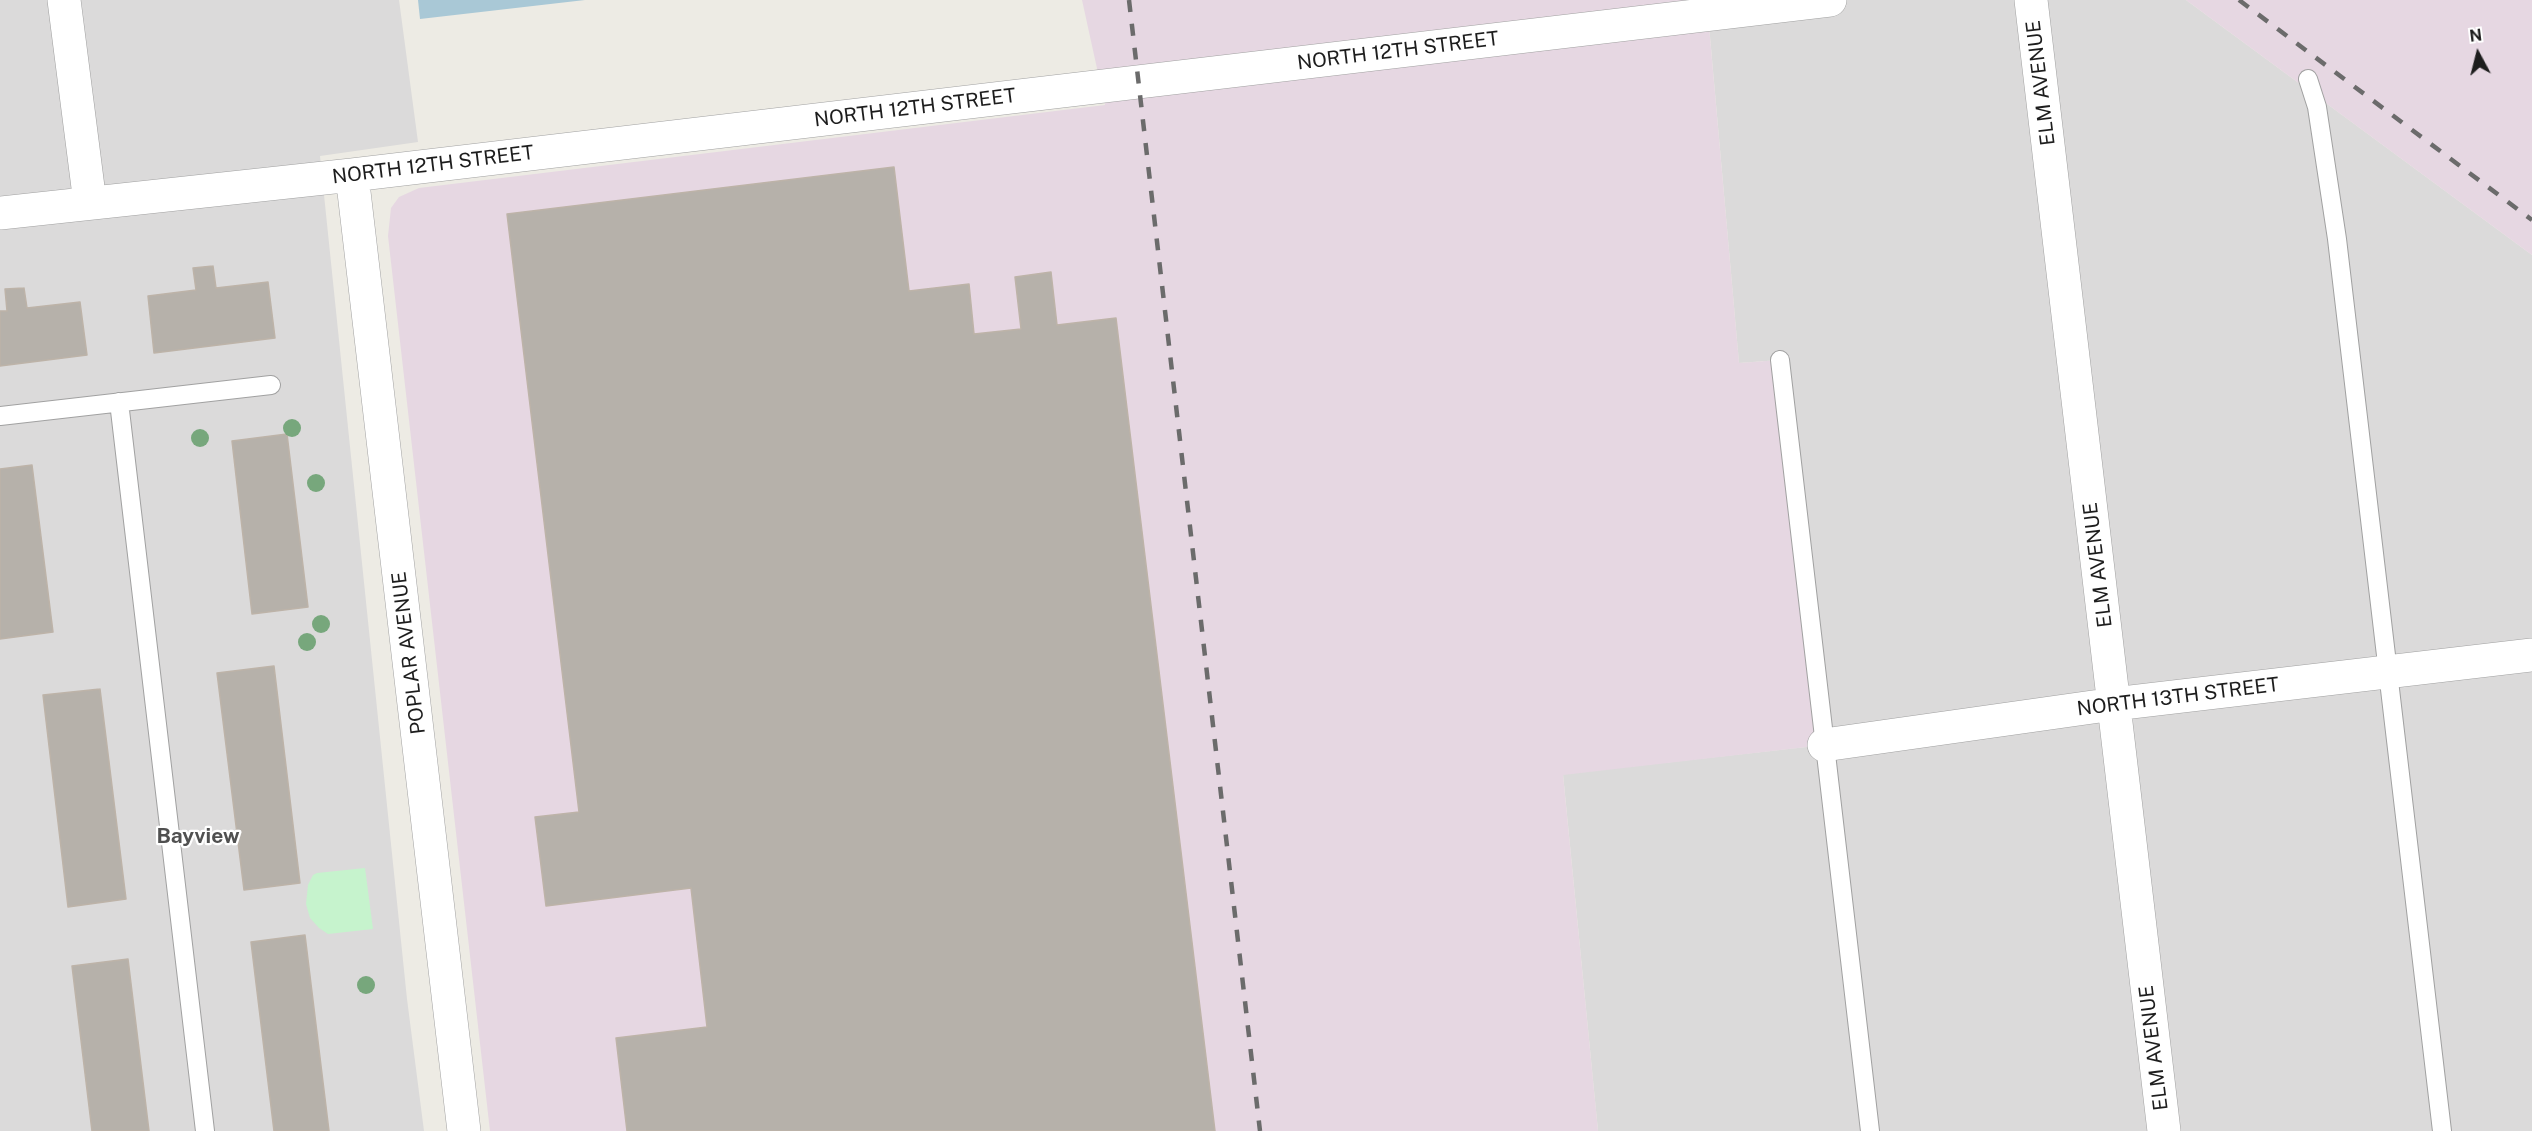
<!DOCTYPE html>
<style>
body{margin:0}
#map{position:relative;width:2532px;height:1131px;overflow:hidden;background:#edebe4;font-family:"Public Sans",sans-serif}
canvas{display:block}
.north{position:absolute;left:2448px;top:24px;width:60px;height:60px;-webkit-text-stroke:4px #fff;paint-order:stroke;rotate:353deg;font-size:16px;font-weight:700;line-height:24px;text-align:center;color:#1d1d1d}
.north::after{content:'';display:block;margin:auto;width:21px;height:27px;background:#1d1d1d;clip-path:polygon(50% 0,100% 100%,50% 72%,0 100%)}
</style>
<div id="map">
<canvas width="2532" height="1131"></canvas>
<div class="north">N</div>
</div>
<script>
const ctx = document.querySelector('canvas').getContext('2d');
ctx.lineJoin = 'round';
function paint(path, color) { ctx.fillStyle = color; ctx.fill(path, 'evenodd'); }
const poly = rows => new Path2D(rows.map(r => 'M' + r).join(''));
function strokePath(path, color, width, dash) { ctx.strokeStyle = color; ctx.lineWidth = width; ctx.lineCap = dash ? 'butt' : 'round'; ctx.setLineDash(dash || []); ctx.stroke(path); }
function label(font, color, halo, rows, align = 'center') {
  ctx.font = font + ' "Public Sans",sans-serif'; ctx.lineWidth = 4.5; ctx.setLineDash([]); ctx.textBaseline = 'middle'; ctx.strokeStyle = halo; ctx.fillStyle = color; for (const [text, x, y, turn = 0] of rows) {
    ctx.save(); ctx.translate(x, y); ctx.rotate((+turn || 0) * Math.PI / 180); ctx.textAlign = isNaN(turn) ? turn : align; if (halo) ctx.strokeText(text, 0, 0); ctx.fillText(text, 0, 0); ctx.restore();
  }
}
const residential = poly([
 [0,0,399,0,418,142,320,156,407,999,424,1131,0,1131],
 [1830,0,2186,0,2532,255,2532,1131,1598,1131,1563,774,1824,745,1780,360,1739,363,1708,14]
]);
const industrial = poly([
 [1082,0,1830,0,1708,15,1739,363,1780,360,1824,745,1563,775,1598,1131,490,1131,388,236,391,208,399,197,419,188,1105,105],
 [2186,0,2532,0,2532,255]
]);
const park = poly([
 [365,868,373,929,328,934,319,928,310,918,306,904,308,885,313,875,317,873]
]);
const water = poly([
 [418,0,585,0,420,19]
]);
const building = poly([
 [894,167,909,291,969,284,974,334,1021,329,1015,277,1051,272,1057,325,1116,318,1215,1131,627,1131,616,1038,707,1027,691,888,546,906,535,817,579,812,507,214,894,167],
 [213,266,216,288,268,282,275,338,154,353,148,296,196,290,193,268,213,266],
 [24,288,27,308,80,302,87,355,0,366,0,311,7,311,5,289,24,288],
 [287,434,308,607,252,614,232,441,287,434],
 [32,465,53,632,0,639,0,469,32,465],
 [274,666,300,883,244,890,217,673,274,666],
 [100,689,126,899,68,907,43,695,100,689],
 [305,935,329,1131,274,1131,251,942,305,935],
 [128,959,149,1131,92,1131,72,966,128,959]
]);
const lane = poly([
 [2308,79,2317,107,2337,239,2442,1131],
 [1780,360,1870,1131],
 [119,402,205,1131],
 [0,416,271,385]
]);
const street = poly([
 [64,0,90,203],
 [2031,0,2164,1131],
 [352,175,464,1131],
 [0,213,352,175,1830,0],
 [1824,745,2114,704,2532,655]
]);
const rail = poly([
 [1129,0,1260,1131],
 [2239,0,2532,220]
]);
const trees = [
 [292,428],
 [200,438],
 [316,483],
 [321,624],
 [307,642],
 [366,985]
];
const streetNames = [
 ["NORTH 12TH STREET",1398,51,-7],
 ["ELM AVENUE",2041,83,-97],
 ["NORTH 12TH STREET",915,108,-7],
 ["NORTH 12TH STREET",433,165,-7],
 ["ELM AVENUE",2098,565,-97],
 ["POPLAR AVENUE",409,653,-97],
 ["NORTH 13TH STREET",2178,697,-7],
 ["ELM AVENUE",2154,1048,-97]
];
const neighbourhoodNames = [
 ["Bayview",198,837]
];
paint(residential, '#dbdada');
paint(industrial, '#e6d7e2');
paint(park, '#c6f3cd');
paint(water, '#a9c8d6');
paint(building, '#b6b1aa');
strokePath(building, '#bdb3a8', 1.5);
strokePath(lane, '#a1a1a1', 20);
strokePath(street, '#a1a1a1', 34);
strokePath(lane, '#fff', 18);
strokePath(street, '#fff', 33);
strokePath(rail, '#6b6b6b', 4.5, [12, 12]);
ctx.fillStyle = '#77a77c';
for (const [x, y] of trees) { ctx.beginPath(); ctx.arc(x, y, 9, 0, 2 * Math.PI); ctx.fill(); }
label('20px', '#1d1d1d', '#fff', streetNames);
label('bold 21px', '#505050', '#fff', neighbourhoodNames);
</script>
